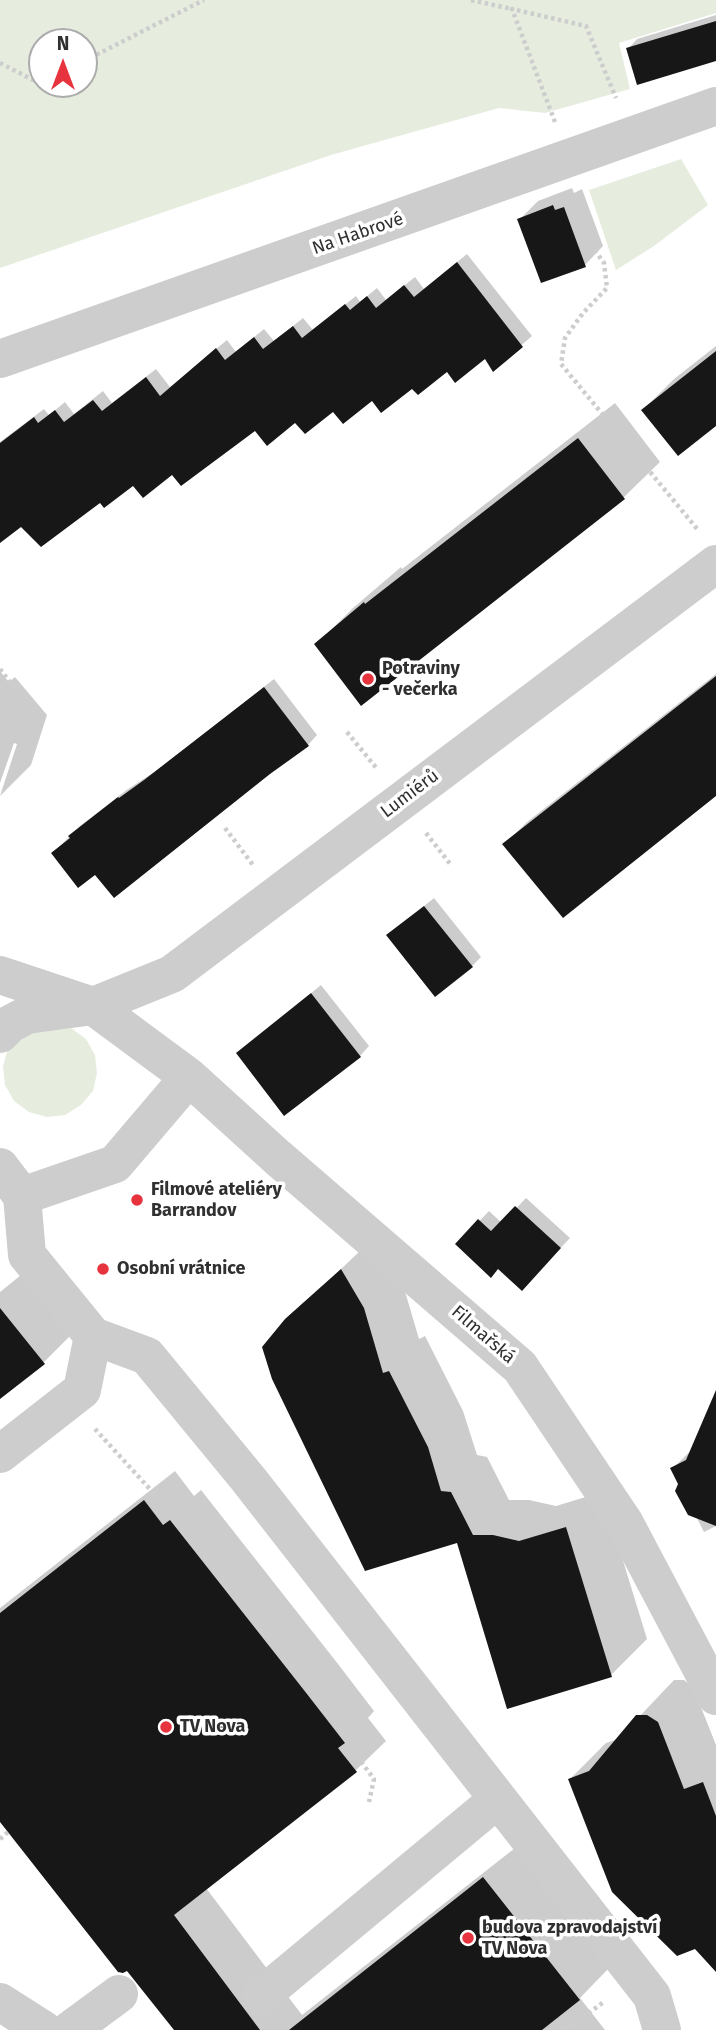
<!DOCTYPE html>
<meta charset="utf-8">
<style>
body{margin:0}
#map{position:relative;width:716px;height:2030px;overflow:hidden;background:#fff;font-family:"Fira Sans",sans-serif}
canvas{display:block}
.north{position:absolute;left:28px;top:28px;width:70px;height:70px;box-sizing:border-box;background:#fff;border:2px solid #acacac;border-radius:50%;rotate:0deg;font-size:19px;font-weight:700;line-height:28px;text-align:center;color:#303030}
.north::after{content:'';display:block;margin:auto;width:24px;height:32px;background:#e7333e;clip-path:polygon(50% 0,100% 100%,50% 72%,0 100%)}
</style>
<div id="map">
<canvas width="716" height="2030"></canvas>
<div class="north">N</div>
</div>
<script>
const ctx = document.querySelector('canvas').getContext('2d');
ctx.lineJoin = 'round';
function paint(path, color) { ctx.fillStyle = color; ctx.fill(path, 'evenodd'); }
const poly = rows => new Path2D(rows.map(r => 'M' + r).join(''));
function strokePath(path, color, width, dash) { ctx.strokeStyle = color; ctx.lineWidth = width; ctx.lineCap = dash ? 'butt' : 'round'; ctx.setLineDash(dash || []); ctx.stroke(path); }
function label(font, color, halo, rows, align = 'center') {
  ctx.font = font + ' "Fira Sans",sans-serif'; ctx.lineWidth = 7; ctx.setLineDash([]); ctx.textBaseline = 'middle'; ctx.strokeStyle = halo; ctx.fillStyle = color; for (const [text, x, y, turn = 0] of rows) {
    ctx.save(); ctx.translate(x, y); ctx.rotate((+turn || 0) * Math.PI / 180); ctx.textAlign = isNaN(turn) ? turn : align; if (halo) ctx.strokeText(text, 0, 0); ctx.fillText(text, 0, 0); ctx.restore();
  }
}
const green = poly([
 [0,0,716,0,716,13,619,43,630,89,545,113,499,108,331,155,0,268],
 [42,42,84,42,84,84,42,84],
 [681,159,708,205,654,246,616,270,589,190],
 [71,1028,86,1039,95,1055,97,1073,93,1091,81,1105,65,1115,47,1117,29,1112,14,1101,5,1085,3,1066,8,1049,19,1034]
]);
const shadow = poly([
 [716,15,716,59,628,49,637,39],
 [572,188,574,193,582,189,603,246,585,265,519,220,538,201],
 [467,254,532,336,494,369,486,357,448,369,412,386,296,421,255,428,173,472,134,484,100,501,21,524,0,540,0,442,44,409,49,415,65,402,74,414,103,391,112,403,156,369,170,387,227,340,236,352,264,329,274,341,303,318,313,330,356,296,360,302,377,288,386,300,415,277,424,289],
 [716,346,716,424,643,410,674,379],
 [615,403,660,462,624,497,361,703,317,644,353,608,401,567,402,569],
 [0,671,9,682,15,677,47,715,31,765,0,796,17,744,14,743,0,783],
 [716,674,716,794,505,844,527,822],
 [274,679,317,735,308,745,95,873,53,853,80,826,128,789,156,771],
 [434,898,481,957,472,966,388,935],
 [321,985,369,1046,360,1056,238,1053],
 [526,1198,570,1238,531,1279,498,1268,457,1244,489,1211,502,1223],
 [377,1235,399,1271,419,1339,425,1336,463,1411,477,1455,487,1457,509,1500,529,1500,556,1506,602,1492,647,1639,611,1675,458,1541,287,1320],
 [26,1271,74,1332,43,1363,0,1397,0,1292],
 [716,1426,716,1526,704,1532,672,1469],
 [175,1471,194,1496,201,1490,338,1664,374,1711,368,1718,386,1741,355,1771,206,1888,302,2015,515,1848,609,1968,580,1998,605,2030,177,2030,0,1819,0,1608],
 [674,1680,684,1680,693,1687,716,1745,716,1967,570,1779,606,1743,618,1739]
]);
const building = poly([
 [716,21,716,61,637,85,626,48],
 [553,205,555,210,564,207,586,267,541,283,517,219],
 [457,262,523,347,493,372,485,359,455,383,447,372,418,395,412,389,381,413,372,401,343,424,333,412,305,434,295,423,267,446,255,431,181,486,172,475,143,498,133,486,104,508,100,503,41,547,21,527,0,543,0,443,34,417,38,423,55,410,64,422,93,400,102,411,146,377,160,396,216,348,225,360,254,337,263,349,293,326,302,338,345,304,350,310,367,296,376,308,404,285,414,297],
 [716,351,716,426,678,456,641,410],
 [578,438,625,499,361,706,314,644,364,602,365,604],
 [716,676,716,796,563,918,502,844],
 [264,687,309,746,270,774,114,898,95,875,78,888,51,853,70,838,68,836,118,797,119,798,144,780],
 [424,906,473,967,435,997,386,935],
 [311,993,361,1057,284,1116,236,1053],
 [515,1206,561,1248,522,1291,498,1269,491,1278,455,1244,478,1219,491,1231],
 [341,1269,364,1308,383,1373,389,1371,428,1447,441,1491,451,1492,473,1535,493,1535,519,1541,566,1527,612,1677,507,1709,457,1543,365,1571,272,1379,262,1347,285,1319],
 [0,1308,45,1364,0,1399],
 [716,1390,716,1526,688,1515,675,1491,678,1484,670,1468,686,1460],
 [144,1500,163,1525,170,1520,307,1694,345,1743,338,1748,357,1772,174,1915,260,2030,174,2030,127,1971,123,1973,118,1972,0,1822,0,1613],
 [636,1715,647,1715,658,1722,684,1789,703,1782,716,1816,716,1972,695,1949,677,1956,612,1892,568,1779,589,1771],
 [483,1877,580,2000,542,2030,289,2030]
]);
const path = poly([
 [471,0,512,9],
 [84,61,204,0],
 [0,63,39,83,42,82],
 [555,122,512,9,586,26,616,98],
 [568,201,586,238,604,263,607,288,583,313,565,338,561,364,698,530],
 [0,669,42,724],
 [347,732,378,770],
 [225,828,253,865],
 [426,833,451,865],
 [95,1429,148,1487,351,1744,351,1748,374,1779,369,1802],
 [0,1839,8,1832],
 [566,2030,605,2001]
]);
const minor = poly([
 [0,359,716,106],
 [0,975,93,1006,189,1077,277,1157,520,1367,624,1522,716,1696],
 [0,1034,10,1024,27,1015,93,1006,172,974,716,564],
 [0,1167,22,1196],
 [22,1196,27,1255,93,1336,147,1356,249,1480,652,1996,662,2030],
 [22,1196,115,1164,189,1077],
 [0,1454,82,1390,93,1336],
 [261,1996,498,1799],
 [0,2002,44,2030],
 [70,2030,119,1994]
]);
const markers = [
 [368,679,7,"#e7333e"],
 [137,1200,7,"#e7333e"],
 [103,1269,7,"#e7333e"],
 [166,1727,7,"#e7333e"],
 [468,1938,7,"#e7333e"]
];
const streetNames = [
 ["Na Habrové",358,234,-19],
 ["Lumiérů",410,794,-37],
 ["Filmařská",483,1335,41]
];
const poiNames = [
 ["Potraviny",382,669],
 ["- večerka",382,690],
 ["Filmové ateliéry",151,1190],
 ["Barrandov",151,1211],
 ["Osobní vrátnice",117,1269],
 ["TV Nova",180,1727],
 ["budova zpravodajství",482,1928],
 ["TV Nova",482,1949]
];
paint(green, '#e6eddf');
paint(shadow, '#0003');
paint(building, '#171717');
strokePath(path, '#cdcdcd', 4.5, [3.5, 3.5]);
strokePath(minor, '#cdcdcd', 38);
for (const [x, y, r, color] of markers) { const dot = new Path2D(); dot.arc(x, y, r, 0, 2 * Math.PI); ctx.fillStyle = color; ctx.fill(dot); strokePath(dot, '#fff', 2.5); }
label('18px', '#303030', '#fff', streetNames);
label('bold 18px', '#303030', '#fff', poiNames, 'left');
</script>
